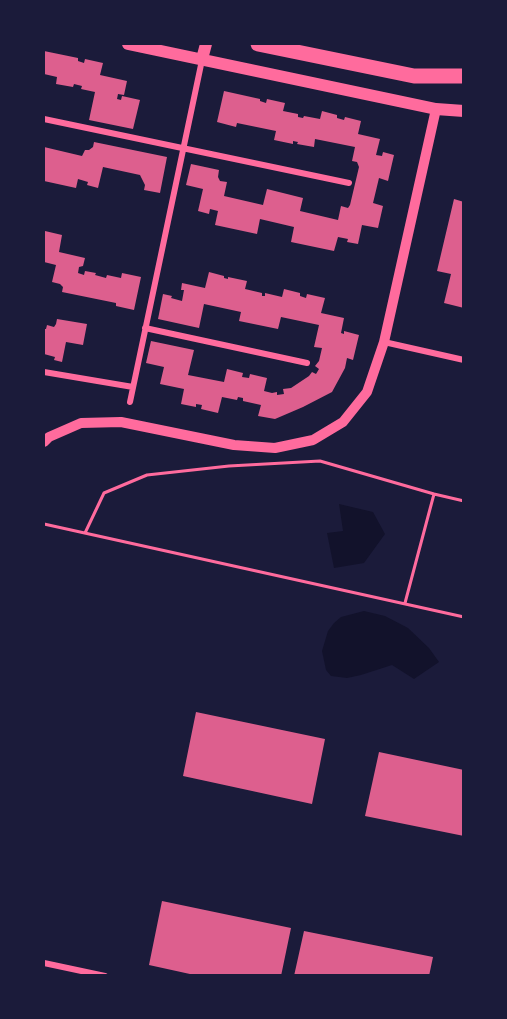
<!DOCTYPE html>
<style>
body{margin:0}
#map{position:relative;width:507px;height:1019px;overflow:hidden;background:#1b1b3a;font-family:Montserrat,sans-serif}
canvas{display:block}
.frame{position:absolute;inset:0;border:45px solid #1b1b3a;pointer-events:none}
</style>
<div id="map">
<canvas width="507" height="1019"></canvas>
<div class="frame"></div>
</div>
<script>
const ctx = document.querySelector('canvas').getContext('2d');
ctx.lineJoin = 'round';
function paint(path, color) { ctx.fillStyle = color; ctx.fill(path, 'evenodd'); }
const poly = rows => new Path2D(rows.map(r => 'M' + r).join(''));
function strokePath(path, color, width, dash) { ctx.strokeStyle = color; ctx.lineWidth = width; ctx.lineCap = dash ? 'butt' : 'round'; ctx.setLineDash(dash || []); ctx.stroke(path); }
const water = poly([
 [339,504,373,512,385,534,364,563,334,568,327,533,343,531],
 [364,611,385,616,408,628,429,648,439,662,414,679,392,665,361,675,347,678,331,676,326,670,322,651,328,631,334,623,341,617]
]);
const building = poly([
 [44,51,78,58,78,61,84,63,85,59,103,63,100,75,127,81,124,95,118,94,117,99,121,100,122,96,140,100,133,129,89,120,95,92,81,89,82,86,74,84,73,87,56,84,57,77,44,74],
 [224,91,260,99,260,101,266,103,267,99,285,103,283,111,298,114,298,117,303,118,304,116,320,119,322,111,337,115,337,118,344,120,345,117,361,121,358,134,380,139,376,155,382,156,383,152,394,155,388,181,379,178,373,203,383,206,378,228,362,225,358,244,347,242,348,239,338,237,334,251,291,242,294,227,260,219,257,234,215,225,218,211,210,209,209,214,198,211,203,189,186,185,191,164,219,170,218,177,220,181,227,182,224,196,263,205,267,189,303,198,300,211,338,220,341,206,348,208,350,205,359,167,357,162,352,161,355,147,315,139,314,147,297,144,298,142,293,141,293,144,274,140,276,131,237,123,236,127,217,122],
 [94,142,167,157,160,193,144,190,145,185,140,175,103,167,98,188,87,185,88,182,78,179,76,188,44,181,44,147,82,156,85,150,89,150,93,147],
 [454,199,464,202,464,308,444,303,451,274,437,271],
 [45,231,62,235,59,252,85,258,83,266,79,267,78,273,84,275,85,271,96,273,95,275,106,278,107,275,121,278,122,273,141,277,134,310,116,306,116,303,62,292,63,287,60,284,52,282,56,265,44,262,44,234,45,234],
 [209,272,224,276,224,278,228,279,228,277,247,281,245,289,262,293,262,296,265,296,265,293,282,297,284,289,300,293,300,296,306,298,307,294,325,298,321,313,344,318,341,333,344,334,344,331,359,335,353,360,347,358,345,368,332,392,303,407,275,419,258,416,261,405,243,401,243,398,238,397,237,400,222,397,218,413,201,409,202,405,196,404,196,407,181,404,184,389,160,384,164,367,146,363,151,341,194,350,188,375,224,382,227,369,243,373,242,377,249,378,250,374,267,378,264,391,272,393,277,392,277,395,284,394,283,389,291,388,309,376,312,372,316,374,319,369,315,366,319,361,322,348,314,347,319,325,281,317,278,329,239,321,241,312,204,304,199,328,158,319,163,294,172,296,171,298,182,301,184,290,181,290,182,283,205,288],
 [57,319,87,324,83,345,66,342,62,362,54,360,55,357,44,354,44,329,46,329,47,325,54,327,56,324],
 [196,712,325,739,312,804,183,776],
 [379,752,464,770,464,836,365,816],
 [162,901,291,928,281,976,199,976,149,965],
 [304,931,433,957,429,976,294,976]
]);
const path = poly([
 [44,524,464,617],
 [85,533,104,493,147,475,229,466,320,461,434,494],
 [405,603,434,494,464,501]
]);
const minor = poly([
 [44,119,349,183],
 [145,328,307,363],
 [384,342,464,360],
 [44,372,133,387],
 [130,402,202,60],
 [44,963,105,976]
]);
const tertiary = poly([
 [44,442,49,437,81,423,121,422,234,445,275,448,313,440,343,422,367,392,384,342,436,109]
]);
const secondary = poly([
 [128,44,436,109,464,111],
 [202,59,206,44]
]);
const primary = poly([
 [258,44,414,76,464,76]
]);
paint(water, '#12122b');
paint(building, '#dd5f8e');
strokePath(path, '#ff6b9d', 3);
strokePath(minor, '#ff6b9d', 6);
strokePath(tertiary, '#ff6b9d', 10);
strokePath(secondary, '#ff6b9d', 12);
strokePath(primary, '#ff6b9d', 15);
</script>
